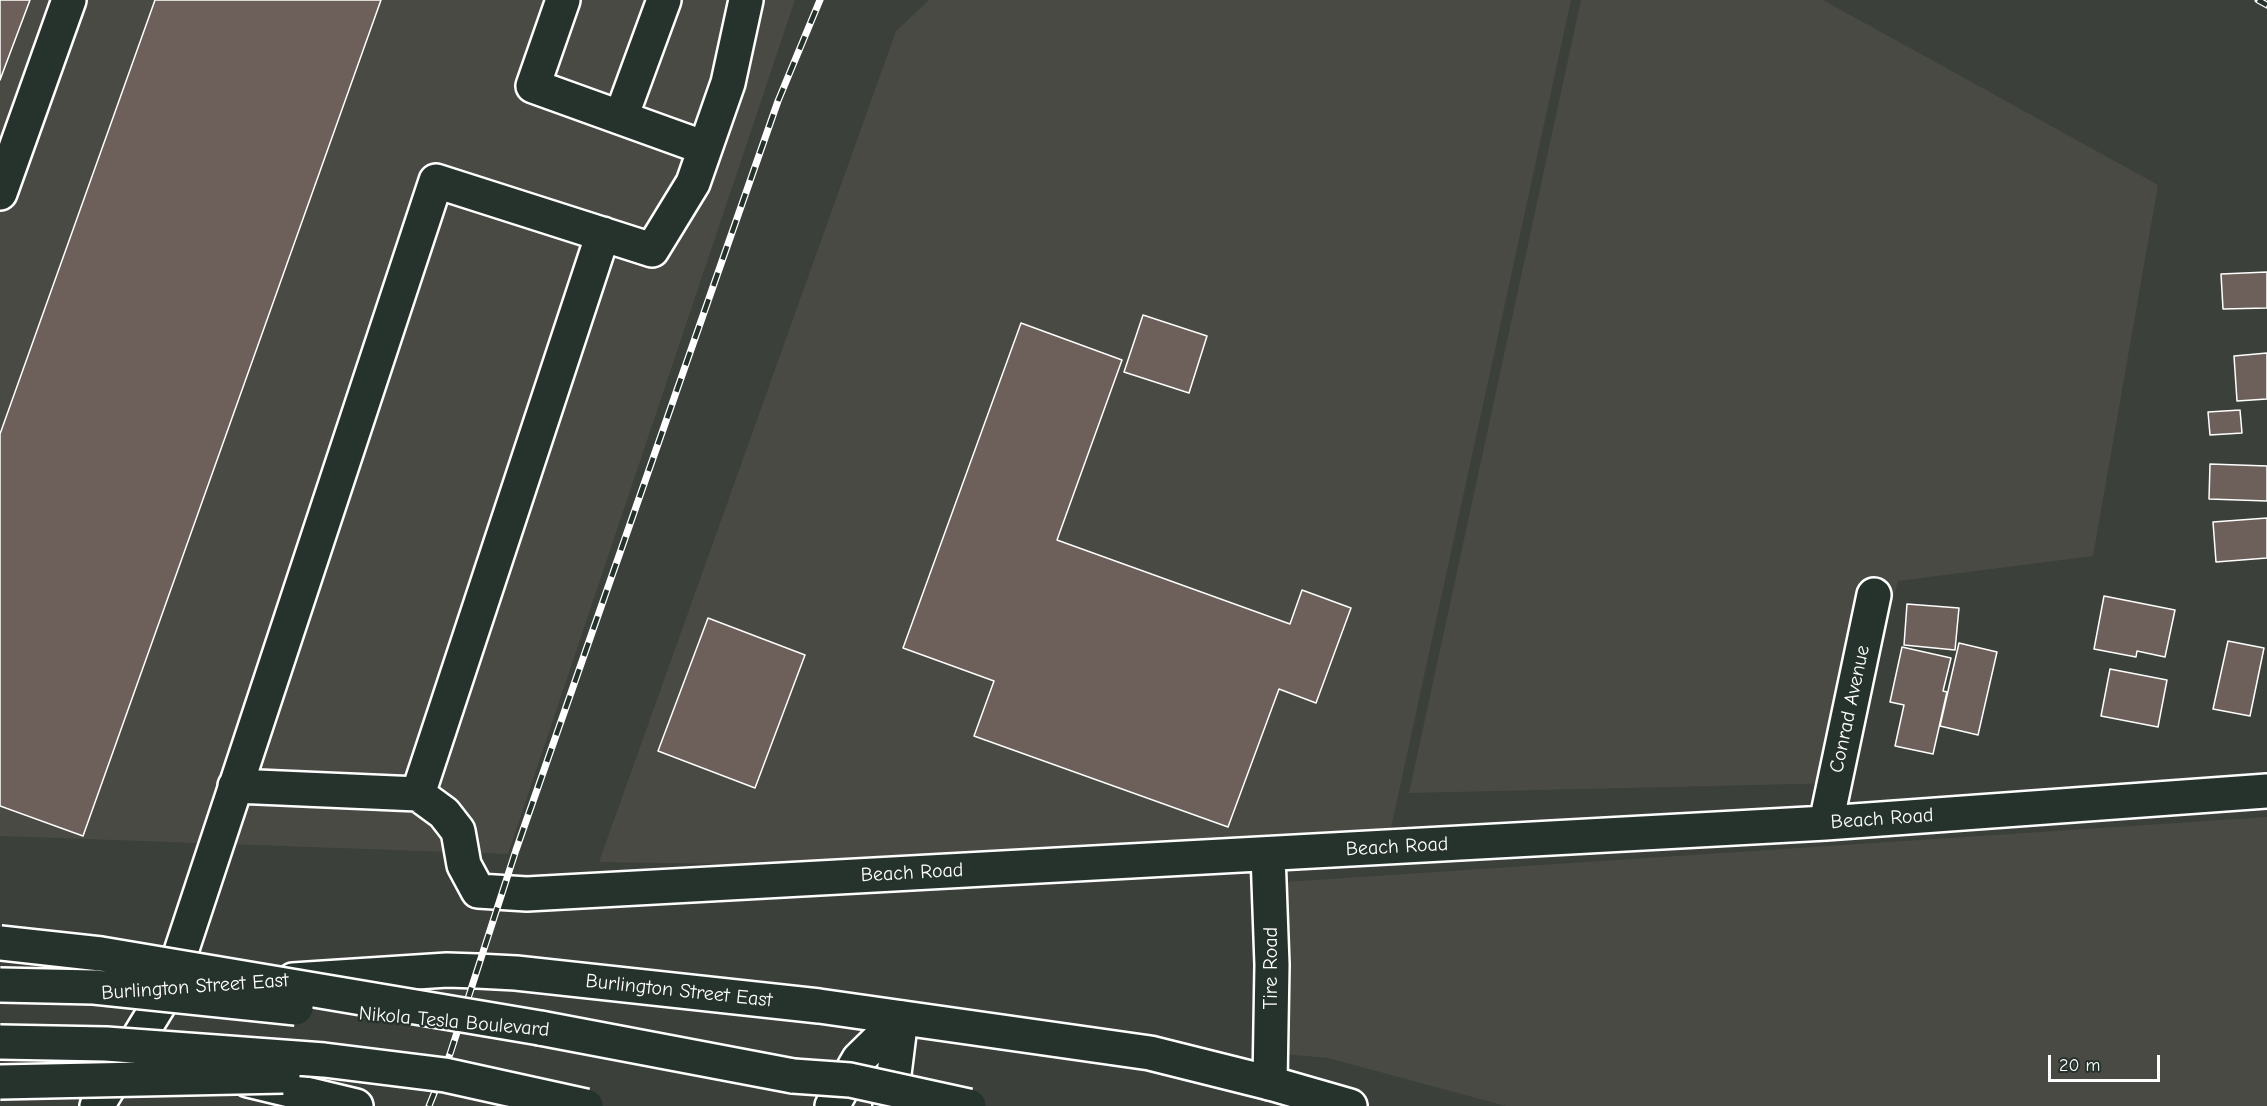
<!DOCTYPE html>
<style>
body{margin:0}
#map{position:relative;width:2267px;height:1106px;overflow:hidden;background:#3b403a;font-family:"Comic Neue",sans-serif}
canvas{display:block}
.scale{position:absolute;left:2048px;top:1055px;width:112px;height:27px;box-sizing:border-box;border:3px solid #fff;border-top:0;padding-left:8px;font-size:18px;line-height:21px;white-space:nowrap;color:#fff;-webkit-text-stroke:4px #26332d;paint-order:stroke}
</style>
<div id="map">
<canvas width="2267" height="1106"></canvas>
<div class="scale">20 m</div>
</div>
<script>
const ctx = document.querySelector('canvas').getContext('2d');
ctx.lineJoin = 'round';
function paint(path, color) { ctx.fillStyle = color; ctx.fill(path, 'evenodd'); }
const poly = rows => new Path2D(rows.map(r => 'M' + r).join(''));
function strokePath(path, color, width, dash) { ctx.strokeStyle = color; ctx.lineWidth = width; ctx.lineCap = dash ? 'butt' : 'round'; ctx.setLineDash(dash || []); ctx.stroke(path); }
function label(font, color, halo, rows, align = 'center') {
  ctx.font = font + ' "Comic Neue",sans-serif'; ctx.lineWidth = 5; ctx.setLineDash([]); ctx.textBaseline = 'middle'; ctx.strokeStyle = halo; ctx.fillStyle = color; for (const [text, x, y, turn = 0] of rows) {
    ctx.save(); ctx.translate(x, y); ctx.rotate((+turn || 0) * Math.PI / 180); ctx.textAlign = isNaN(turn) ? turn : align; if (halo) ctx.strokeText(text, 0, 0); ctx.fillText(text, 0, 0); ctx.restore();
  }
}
const built = poly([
 [0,0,795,0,508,854,0,836],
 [929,0,1571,0,1384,860,1243,872,599,862,896,31],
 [1581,0,1823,0,2158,185,2093,556,1898,581,1841,783,1409,793],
 [2267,817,2267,1106,1506,1106,1328,1058,1250,1051,1278,1014,1287,981,1290,951,1284,916,1270,883]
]);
const building = poly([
 [0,0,30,0,0,80,0,0],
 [155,0,381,0,83,836,0,806,0,434,155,0],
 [2267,272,2267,308,2223,309,2221,274,2267,272],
 [1143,315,1207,336,1189,393,1124,372,1143,315],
 [1021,323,1122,360,1057,540,1290,624,1302,590,1351,608,1316,703,1279,689,1228,827,974,736,994,681,903,648,1021,323],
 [2267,353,2267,399,2237,401,2234,356,2267,353],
 [2240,410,2242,433,2210,435,2208,412,2240,410],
 [2210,464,2267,466,2267,501,2209,499,2210,464],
 [2267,518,2267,558,2216,562,2213,522,2267,518],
 [2104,596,2175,610,2165,657,2137,651,2136,657,2094,649,2104,596],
 [1907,604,1959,608,1955,650,1904,645,1907,604],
 [708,618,805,655,755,788,658,751,708,618],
 [2228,641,2264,648,2250,716,2213,709,2228,641],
 [1959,643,1997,652,1978,735,1940,726,1959,643],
 [1902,647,1951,658,1943,691,1947,692,1933,754,1895,746,1904,705,1890,702,1902,647],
 [2110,669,2167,680,2158,727,2101,716,2110,669]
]);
const minor = poly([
 [563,0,533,86,705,148],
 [621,117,664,0],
 [0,193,69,0],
 [235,786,418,794,444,813,458,831,464,865,478,891,527,894,1826,823,2267,791],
 [418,794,603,234],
 [1826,823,1874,595],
 [1268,854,1272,965,1270,1083],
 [97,1106,169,988,436,181,652,250,693,183,728,83,746,0],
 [832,1106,859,1059,901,1018],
 [890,1106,901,1018]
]);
const major = poly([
 [293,980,447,970,477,971,516,973,819,1006,1150,1053,1270,1083,1350,1106],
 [248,1080,356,1106]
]);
const highway = poly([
 [540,1028,793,1076]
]);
const rail = poly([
 [2258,0,2267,5],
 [429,1106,450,1054,516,850,778,101,820,0]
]);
const highwayBridge = poly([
 [0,943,101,954,540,1028],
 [0,985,94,987,296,1008],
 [0,1042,106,1044,324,1060,445,1075,586,1106],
 [793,1076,850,1080,969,1106],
 [0,1082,283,1076]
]);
const streetNames = [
 ["Conrad Avenue",1850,709,-78],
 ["Beach Road",1882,819,-4],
 ["Beach Road",1397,847,-3],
 ["Beach Road",912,873,-3],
 ["Tire Road",1271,968,-90],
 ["Burlington Street East",195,987,-4],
 ["Burlington Street East",679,991,6],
 ["Nikola Tesla Boulevard",454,1022,5]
];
paint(built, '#4a4a44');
paint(building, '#6d605a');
strokePath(building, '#fff', 1.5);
strokePath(minor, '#fff', 38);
strokePath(major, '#fff', 38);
strokePath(highway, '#fff', 38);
strokePath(minor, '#26332d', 33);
strokePath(major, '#26332d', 33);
strokePath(highway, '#26332d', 33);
strokePath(rail, '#fff', 7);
strokePath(rail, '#26332d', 4.5, [14]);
strokePath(highwayBridge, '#fff', 38, []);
strokePath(highwayBridge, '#26332d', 33);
label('20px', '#fff', '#26332d', streetNames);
</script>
